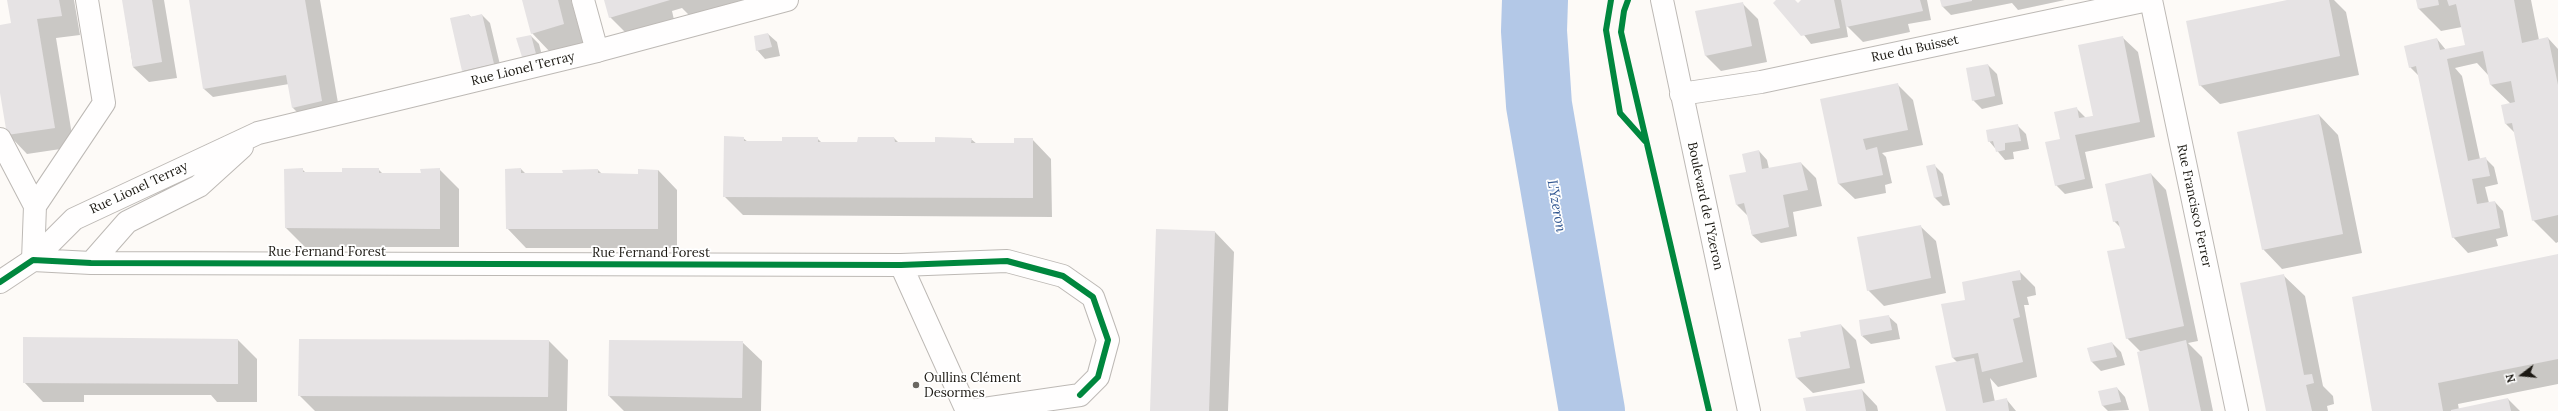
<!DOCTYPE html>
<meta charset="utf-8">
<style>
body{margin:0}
#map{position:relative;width:2558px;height:411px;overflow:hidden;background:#fdfaf7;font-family:Lora,serif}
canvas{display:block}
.north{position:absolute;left:2502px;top:355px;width:40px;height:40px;-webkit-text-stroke:3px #fff;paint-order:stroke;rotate:254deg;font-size:11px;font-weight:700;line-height:16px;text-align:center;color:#1b1812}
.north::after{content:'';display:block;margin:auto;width:14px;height:18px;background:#1b1812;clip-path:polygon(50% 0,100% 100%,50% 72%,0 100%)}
</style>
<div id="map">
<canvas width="2558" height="411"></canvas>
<div class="north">N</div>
</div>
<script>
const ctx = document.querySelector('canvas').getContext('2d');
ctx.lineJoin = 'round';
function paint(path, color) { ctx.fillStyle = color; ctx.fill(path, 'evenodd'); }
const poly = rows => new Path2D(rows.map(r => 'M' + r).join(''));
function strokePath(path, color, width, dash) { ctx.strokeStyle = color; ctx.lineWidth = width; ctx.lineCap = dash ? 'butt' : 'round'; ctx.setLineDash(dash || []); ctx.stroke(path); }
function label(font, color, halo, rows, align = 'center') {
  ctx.font = font + ' Lora,serif'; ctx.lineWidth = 3.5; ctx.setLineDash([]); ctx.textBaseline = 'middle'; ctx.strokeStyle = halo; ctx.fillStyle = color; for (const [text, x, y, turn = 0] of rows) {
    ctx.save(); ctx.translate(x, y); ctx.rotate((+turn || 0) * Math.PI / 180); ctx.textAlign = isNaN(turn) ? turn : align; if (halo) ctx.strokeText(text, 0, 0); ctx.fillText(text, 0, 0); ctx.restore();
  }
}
const shadow = poly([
 [8,0,74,0,80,35,56,38,74,147,27,154,8,134,0,87,0,26,12,24],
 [123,0,164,0,177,78,149,82,133,67],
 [190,0,320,0,341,120,312,127,293,108,289,84,213,97,204,89],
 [523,0,571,0,583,43,551,53,532,33],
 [606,0,744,0,689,15,682,8,672,11,675,24,629,36,610,17],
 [1777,0,1794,0,1798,4,1803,0,1927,0,1931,20,1908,24,1910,32,1863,42,1846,25,1848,37,1811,44],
 [1942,0,2065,0,2018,10,2012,3,1951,15,1943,7],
 [2292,0,2334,0,2346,12,2359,75,2220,104,2200,85],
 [2417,0,2531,0,2539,40,2548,38,2558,49,2558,242,2556,243,2533,220,2515,133,2506,124,2511,104,2491,85,2489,76,2477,63,2455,68,2462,76,2480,159,2485,158,2494,167,2498,184,2485,187,2489,203,2495,202,2503,211,2508,236,2496,239,2498,246,2468,253,2453,237,2420,77,2410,67,2437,39,2446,50,2467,48,2462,27,2441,31,2419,9],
 [1743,4,1758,19,1767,62,1721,71,1706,56,1696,12],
 [469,15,471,17,482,15,490,23,502,73,472,79,463,70],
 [768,34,777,42,780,56,765,59,757,50],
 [531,36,539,44,544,63,531,65,523,57],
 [2122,37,2138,52,2155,137,2085,152,2093,188,2065,194,2056,185,2061,139,2076,108,2086,118,2094,116],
 [1988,65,1997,74,2003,104,1982,109,1973,100],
 [1897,84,1913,100,1923,145,1882,153,1886,157,1892,183,1885,185,1886,193,1855,199,1839,184,1821,100],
 [2319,115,2338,135,2362,253,2282,269,2263,249],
 [2017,125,2026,134,2029,149,2013,152,2014,159,2005,160,1989,141],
 [743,138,748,142,783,142,817,138,822,143,858,143,894,138,899,143,936,143,971,139,977,144,1015,144,1032,139,1051,159,1052,217,743,215,724,196],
 [1759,151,1767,160,1769,169,1801,163,1816,178,1822,206,1793,212,1797,236,1761,243,1752,235,1748,216,1737,205,1747,173],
 [1934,165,1943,174,1950,205,1943,206,1935,198],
 [302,169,306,173,343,173,378,169,383,174,422,174,439,169,459,189,459,247,305,247,286,228],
 [521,169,526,174,564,174,598,170,602,174,639,175,658,170,677,190,677,248,526,248,507,228],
 [2151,174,2166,190,2198,341,2188,343,2202,357,2213,411,2150,411,2141,352,2127,338,2127,248,2121,228,2114,221],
 [1920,226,1936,241,1946,293,1884,306,1868,290],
 [1157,230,1215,232,1234,252,1228,411,1151,411],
 [2558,255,2558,384,2458,404,2459,410,2508,399,2520,411,2373,411],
 [2019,271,2035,287,2036,295,2027,297,2029,305,2024,305,2037,377,1998,387,1990,378,1995,402,2007,400,2016,411,1947,411,1957,362,1953,358,1965,301],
 [2283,275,2305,296,2323,386,2333,396,2334,404,2327,406,2328,411,2267,411],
 [1888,316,1897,324,1900,339,1871,344,1862,336],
 [1841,325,1856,340,1865,383,1813,393,1797,378,1802,338],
 [238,340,257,359,257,402,217,402,211,395,84,395,84,402,43,402,24,382],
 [549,341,568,360,567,411,315,411,299,395],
 [610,341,742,342,762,361,761,411,624,411,609,396],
 [2112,343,2121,352,2125,365,2101,371,2092,362,2089,348],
 [2117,388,2125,397,2129,410,2108,411,2102,405],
 [1862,390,1877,406,1878,411,1807,411]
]);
const river = poly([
 [1535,0,1534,31,1539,105,1592,411]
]);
const building = poly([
 [7,0,59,0,62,16,37,19,55,128,7,135,0,93,0,25,11,23],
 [122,0,152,0,162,62,133,67],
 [189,0,305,0,322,101,292,108,286,75,203,89],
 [522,0,558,0,564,24,531,34],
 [604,0,670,0,609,18],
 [1776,0,1795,0,1798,3,1801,0,1834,0,1840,28,1801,36,1773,3],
 [1841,0,1920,0,1923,11,1846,27],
 [1940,0,1972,0,1972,1,1942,7],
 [2287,0,2329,0,2340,56,2199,86,2186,21],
 [2416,0,2438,0,2439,5,2418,9],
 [2447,0,2514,0,2522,43,2548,37,2558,85,2558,215,2532,221,2512,123,2505,124,2501,105,2515,102,2511,81,2490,85,2483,51,2447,59,2468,161,2486,157,2490,176,2472,179,2477,204,2495,201,2500,228,2452,238,2416,66,2409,68,2404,46,2437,38,2440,50,2465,45,2456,4,2449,6],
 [1743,2,1752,46,1705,56,1695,11],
 [469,14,470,17,482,14,494,64,462,71,450,18],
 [768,33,772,47,756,51,754,36],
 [531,35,536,54,522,57,516,38],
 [2123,36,2140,122,2075,135,2085,179,2055,186,2045,142,2060,139,2054,112,2077,107,2079,118,2093,116,2078,45],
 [1988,64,1995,96,1972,101,1966,68],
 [1898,83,1908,130,1863,139,1866,150,1877,147,1883,175,1838,184,1820,99],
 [2319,114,2343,234,2262,250,2237,132],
 [2018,124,2021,141,2005,143,2005,150,1996,152,1993,141,1988,142,1986,130],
 [724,136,744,137,744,141,782,141,782,137,818,137,818,142,857,142,858,137,894,137,895,142,935,142,935,137,972,138,971,143,1014,143,1014,138,1033,138,1033,198,723,197],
 [1759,150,1762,169,1801,162,1808,190,1783,195,1789,227,1752,235,1744,203,1736,205,1729,175,1746,172,1742,154],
 [1935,164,1942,196,1934,198,1926,166],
 [303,168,303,172,342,172,342,168,379,168,379,173,421,173,420,169,440,168,440,229,285,228,284,169],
 [521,168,521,173,563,173,562,170,598,169,598,173,638,174,638,169,658,170,658,229,506,229,505,169],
 [2151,173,2184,326,2126,339,2107,251,2125,248,2118,221,2113,222,2105,184],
 [1921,225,1931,278,1867,291,1857,237],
 [1156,229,1215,231,1209,411,1150,411],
 [2558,254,2558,359,2438,383,2443,411,2372,411,2352,297],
 [2020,270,2021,280,2012,281,2020,317,2013,319,2023,362,1982,372,1978,353,1952,358,1941,304,1965,300,1962,282],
 [2284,274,2304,375,2312,374,2314,383,2306,385,2312,411,2266,411,2240,283],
 [1889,315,1892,330,1861,336,1859,320],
 [1841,324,1850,368,1796,378,1788,339,1801,337,1800,332],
 [23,337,238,339,238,384,23,383],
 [299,339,549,340,548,397,298,396],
 [609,340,743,341,742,398,608,396],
 [2186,340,2201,411,2149,411,2137,352],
 [2112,342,2117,357,2091,362,2087,348],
 [1974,358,1983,403,2007,398,2009,411,1946,411,1935,366],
 [2117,387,2121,402,2102,406,2098,391],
 [1862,389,1866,411,1806,411,1803,398],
 [2508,398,2511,411,2451,411,2451,410]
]);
const lane = poly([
 [583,0,597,51],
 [0,139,35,206,33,260],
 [35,206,104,103,87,0]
]);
const street = poly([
 [1662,0,1749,411],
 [2151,0,2237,411],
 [1681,94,1761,82,2148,0],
 [33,260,74,219,258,133,597,51,787,0],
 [91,263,127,222,199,186,242,147],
 [901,265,967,411],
 [0,282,33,260,91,263,901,265,1007,261,1063,276,1093,297,1108,340,1098,377,1080,395],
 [970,411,1080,395]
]);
const cycleway = poly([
 [1611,0,1606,30,1620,113,1645,141],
 [1628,0,1624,11,1621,32,1709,411],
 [0,282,33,260,91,263,901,265,1007,261,1063,276,1093,297,1108,340,1098,377,1080,395]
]);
const markers = [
 [916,385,4,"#6a6762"]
];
const streetNames = [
 ["Rue du Buisset",1915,49,-12],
 ["Rue Lionel Terray",523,69,-14],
 ["Rue Lionel Terray",139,188,-25],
 ["Boulevard de l'Yzeron",1705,206,78],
 ["Rue Francisco Ferrer",2194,206,78],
 ["Rue Fernand Forest",327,252],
 ["Rue Fernand Forest",651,253]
];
const poiNames = [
 ["Oullins Clément",924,378],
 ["Desormes",924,393]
];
const waterNames = [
 ["L'Yzeron",1556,206,80]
];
paint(shadow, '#0003');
strokePath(river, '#b3c8e7', 66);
paint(building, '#e6e3e4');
strokePath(lane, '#bdb9b5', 24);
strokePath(street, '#bdb9b5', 24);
strokePath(lane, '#fffefe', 22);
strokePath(street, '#fffefe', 22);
strokePath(cycleway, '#00873e', 6);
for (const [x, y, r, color] of markers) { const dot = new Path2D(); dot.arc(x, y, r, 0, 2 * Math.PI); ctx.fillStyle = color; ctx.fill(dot); strokePath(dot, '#fff', 1.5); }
label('13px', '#1b1812', '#fff', streetNames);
label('13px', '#1b1812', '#fff', poiNames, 'left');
label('italic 14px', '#315791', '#fff', waterNames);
</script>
